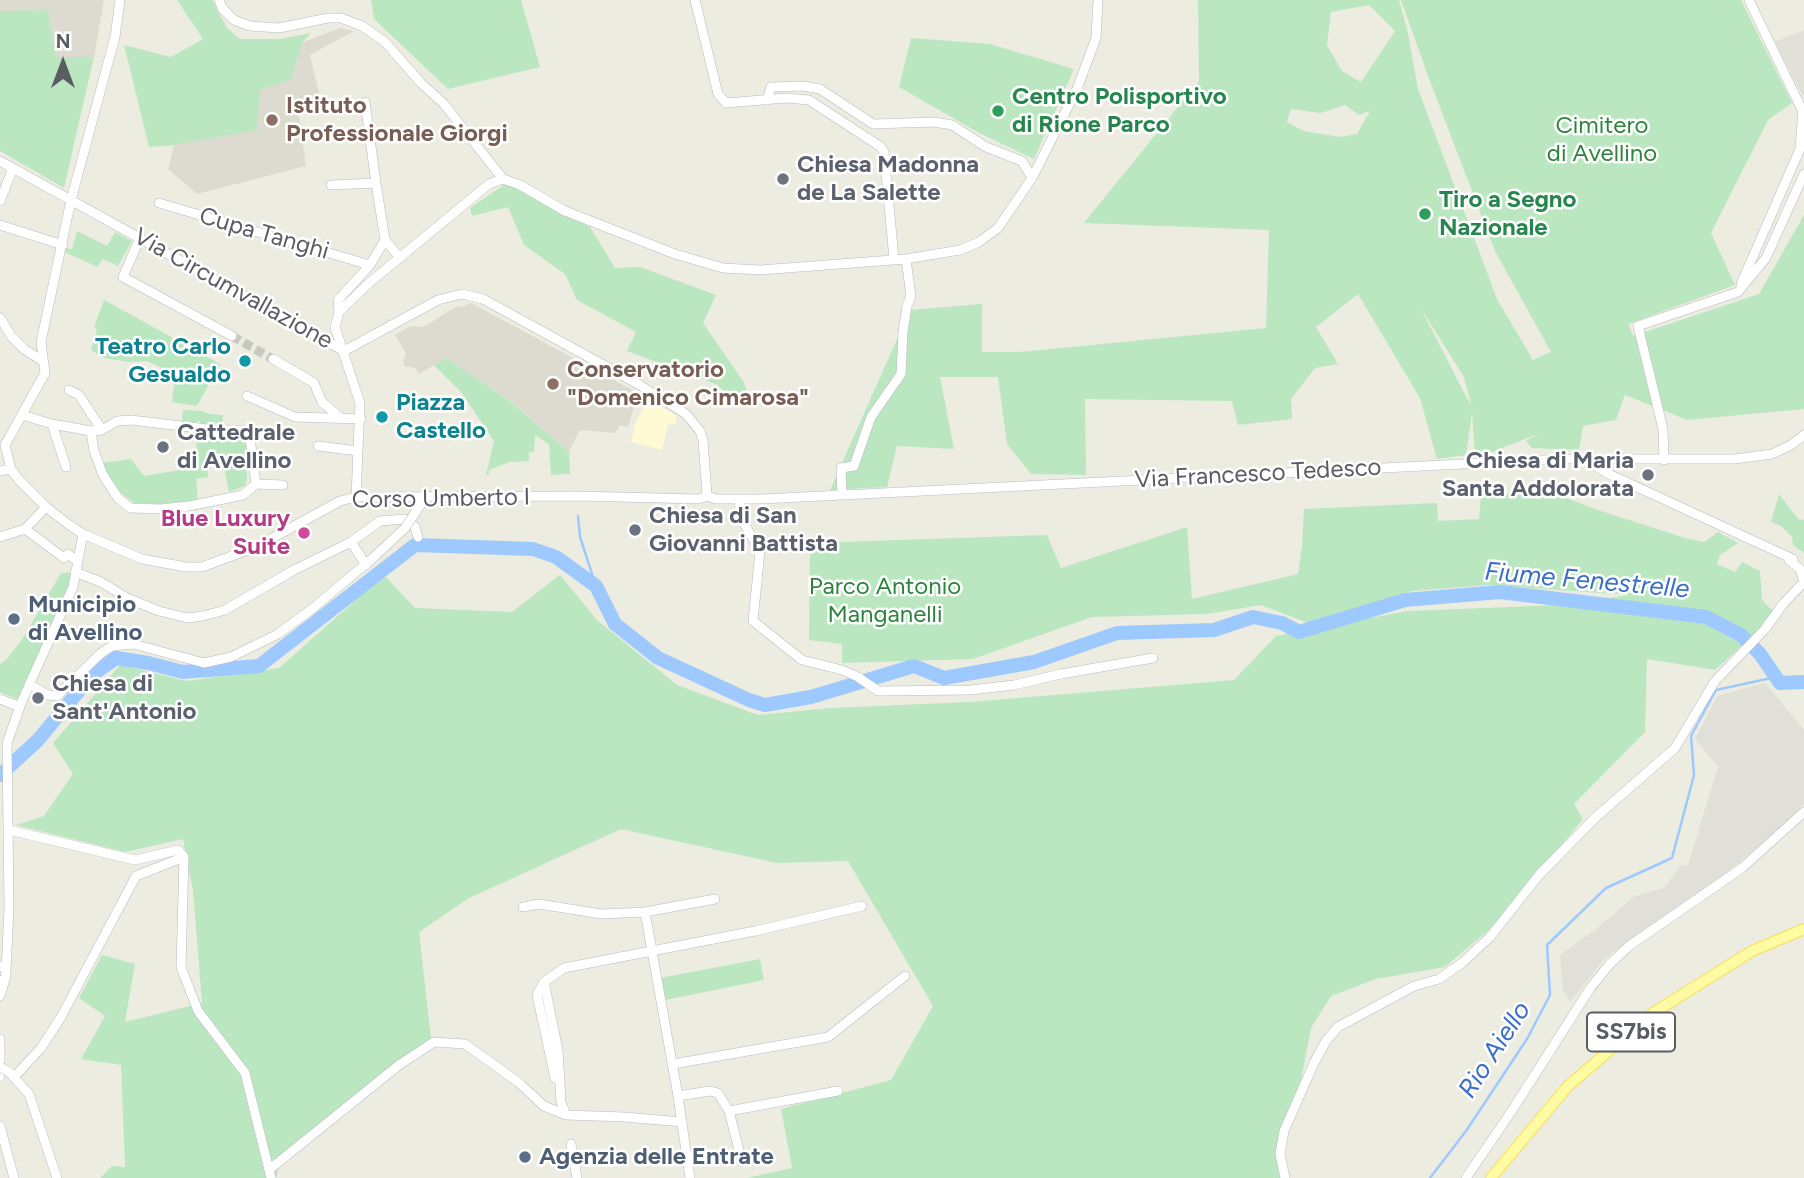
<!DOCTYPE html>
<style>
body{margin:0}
#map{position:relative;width:1804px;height:1178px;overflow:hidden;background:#edece0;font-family:Figtree,sans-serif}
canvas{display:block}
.north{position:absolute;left:28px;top:28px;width:70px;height:70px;-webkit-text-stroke:5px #fff;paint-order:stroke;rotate:0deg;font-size:19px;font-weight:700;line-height:28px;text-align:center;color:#595c62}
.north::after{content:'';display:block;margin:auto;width:24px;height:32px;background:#595c62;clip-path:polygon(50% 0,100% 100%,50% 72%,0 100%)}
</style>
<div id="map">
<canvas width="1804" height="1178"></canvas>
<div class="north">N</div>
</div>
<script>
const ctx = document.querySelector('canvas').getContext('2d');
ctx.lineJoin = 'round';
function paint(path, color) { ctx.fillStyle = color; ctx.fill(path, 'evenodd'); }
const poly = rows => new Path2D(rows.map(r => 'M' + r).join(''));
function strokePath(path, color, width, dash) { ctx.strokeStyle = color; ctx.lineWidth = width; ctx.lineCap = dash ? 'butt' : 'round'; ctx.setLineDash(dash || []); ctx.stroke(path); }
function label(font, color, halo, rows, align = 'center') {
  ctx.font = font + ' Figtree,sans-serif'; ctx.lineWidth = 5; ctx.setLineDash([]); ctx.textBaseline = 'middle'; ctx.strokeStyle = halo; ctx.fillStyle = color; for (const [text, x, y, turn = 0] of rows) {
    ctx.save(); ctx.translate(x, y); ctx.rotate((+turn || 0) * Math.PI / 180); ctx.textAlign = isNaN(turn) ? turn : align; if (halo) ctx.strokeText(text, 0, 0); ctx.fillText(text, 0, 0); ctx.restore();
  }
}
const commercial = poly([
 [648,400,677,416,675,425,668,424,662,450,631,442,635,424]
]);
const industrial = poly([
 [1804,30,1804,96,1803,96,1775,42],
 [1765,683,1804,730,1804,804,1780,828,1719,879,1605,958,1570,1002,1563,990,1560,955,1595,930,1635,896,1664,888,1680,866,1688,865,1718,767,1695,739,1717,696]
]);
const education = poly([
 [0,0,104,0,94,57,56,57,48,10,0,11],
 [340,28,354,31,310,55,322,105,298,109,306,166,197,194,168,169,174,145,242,131,255,66,293,46],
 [471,303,638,393,628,427,620,425,615,433,580,430,569,452,512,402,446,358,419,374,415,368,405,366,403,362,406,353,395,335,411,326,424,327,457,306,462,307]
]);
const green = poly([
 [177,0,212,0,227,28,240,39,280,39,311,33,302,43,291,79,260,90,257,130,174,145,149,147,124,45,171,57,203,39],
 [371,0,521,0,540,67,448,89,374,19],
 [1198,0,1399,0,1408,33,1418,89,1497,299,1533,360,1551,352,1495,251,1428,76,1401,0,1741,0,1792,103,1768,120,1711,233,1735,285,1628,324,1633,336,1759,294,1804,215,1804,409,1687,420,1625,395,1616,420,1583,426,1579,450,1532,448,1526,441,1538,434,1492,452,1475,454,1472,413,1466,455,1437,459,1420,398,1358,294,1316,327,1338,364,1315,368,1291,399,1292,419,1238,425,1232,401,1085,399,1086,475,1031,474,1007,444,998,377,940,377,954,449,897,446,887,487,830,490,910,310,982,304,982,352,1020,352,1266,328,1269,230,1084,223,1199,81],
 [1369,5,1395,31,1361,82,1342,71,1327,45,1331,12],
 [1345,105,1359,115,1370,111,1357,134,1340,137,1304,131,1287,122,1291,109,1321,113],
 [1420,307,1464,377,1471,404,1470,404],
 [48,10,56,57,94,57,64,188,0,151,0,11],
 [911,38,990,44,1074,69,1034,159,981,134,899,87],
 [507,183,590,227,615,268,640,267,716,295,703,323,743,381,750,399,731,400,718,385,627,351,636,332,577,300,565,274,524,245,508,207,472,216,470,208],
 [77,231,107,246,115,232,132,241,118,266,102,259,98,267,64,252,65,248,72,249],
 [104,300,220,364,197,406,172,402,175,374,147,361,129,362,104,358,91,350,97,329,94,327],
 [446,358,510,401,569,452,570,474,551,475,549,444,535,435,534,452,529,453,529,461,509,462,489,470,489,474,486,475,494,441,462,393,434,365],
 [183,410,203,411,208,414,223,415,222,427,202,424,199,421,194,424,182,422],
 [196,434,246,437,247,479,245,486,229,492,223,462,207,465,208,477,196,479,198,500,159,504,135,503,122,494,108,476,102,463,131,459,144,476,198,467],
 [1551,492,1595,509,1685,538,1704,542,1718,532,1738,543,1720,555,1717,564,1735,572,1742,562,1760,571,1762,600,1773,611,1761,628,1715,670,1647,659,1645,732,1574,804,1583,819,1497,923,1445,967,1376,979,1331,996,1311,1028,1301,1080,1278,1138,1283,1178,747,1178,792,1168,781,1109,891,1080,933,1006,848,861,777,863,621,829,469,898,419,932,431,1038,281,1158,276,1178,100,1178,112,1166,125,1167,121,1065,81,1059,105,1016,79,998,102,955,135,964,125,1022,202,1003,193,890,183,839,125,852,16,825,44,816,73,774,53,743,120,665,187,681,279,668,384,575,415,608,512,612,560,575,597,620,677,685,758,715,831,708,969,702,1234,680,1276,636,1407,611,1560,605,1630,595,1488,585,1412,591,1308,623,1261,605,1206,614,1092,617,973,659,842,663,842,644,809,640,810,543,1047,535,1061,568,1187,527,1192,599,1298,574,1302,547,1304,509,1437,503,1438,521,1479,519,1481,496],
 [1779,494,1798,519,1804,520,1804,553,1793,545,1792,537,1781,526,1771,522],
 [75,572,22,701,0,692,0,664,6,660,23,638,61,573],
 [760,959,764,980,665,1000,660,978]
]);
const stream = poly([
 [578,516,580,537,596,586],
 [1430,1178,1466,1131,1527,1039,1550,995,1547,945,1606,888,1672,858,1694,775,1691,736,1716,690,1776,677]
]);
const river = poly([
 [0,775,38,740,92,675,116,658,148,663,183,672,259,666,415,545,533,549,556,557,596,586,615,624,658,658,749,700,765,705,811,697,914,666,944,678,1034,662,1117,633,1214,630,1253,617,1282,623,1299,632,1405,600,1500,592,1706,617,1741,635,1760,654,1780,683,1804,682]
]);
const minorTunnel = poly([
 [232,336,273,359]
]);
const minor = poly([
 [219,0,222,8,234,20,250,26,279,28,328,18,341,18,362,26,385,42,421,83,444,104,503,179],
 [695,0,718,94,726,103,786,98,809,100,881,147,884,152,894,259],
 [1749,0,1804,114],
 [767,100,771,87,803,86,820,89,873,124,934,122,952,125,986,147,1022,161,1032,178],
 [365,102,376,183],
 [0,161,344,351],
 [331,185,376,183,385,240,400,258],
 [0,201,13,168],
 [159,203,370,265],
 [0,225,63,245],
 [140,238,123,277,232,336],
 [1741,284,1800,149,1803,110],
 [339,312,338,300,370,265,385,240],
 [0,318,12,337,24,349,41,360],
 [344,351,438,300,462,294,483,299,638,384,686,414,700,431,703,440,707,496],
 [273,359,314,383,322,402,342,419],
 [69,390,79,395,102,430],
 [247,396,295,417,361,419],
 [22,415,52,424,91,431,102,430,117,421,131,420,215,430,249,430,256,484,243,495,189,506,161,509,130,508,118,498,103,475,94,451,91,431],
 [52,424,66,467],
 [5,445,11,469,19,480,46,507,68,524,83,534,142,559,186,567,202,567,256,547,340,501,356,497,577,496,699,499,707,496],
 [5,445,45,373,41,342,71,200,115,37,120,0],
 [318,446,358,451],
 [1585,460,1611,475,1793,559],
 [1664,460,1663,429,1638,326,1738,292,1766,258,1804,174],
 [0,471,11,469],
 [256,484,283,485],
 [842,494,841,468,854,466,871,417,901,374,903,332,907,306,911,296,906,259],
 [707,496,716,499,762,499,1563,459,1735,459,1772,454,1791,445,1804,435],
 [356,497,360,403,335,327,339,312,369,283,489,184,503,179,520,185,565,211,675,254,723,268,760,270,906,259,960,250,979,242,998,228,1032,178,1077,89,1096,38,1098,0],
 [739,499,741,518,760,551,753,621,802,660,842,670,858,677,878,691,971,690,1014,685,1061,674,1153,658],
 [25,529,64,558,68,554,77,561],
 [0,537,25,529,46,507],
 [366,565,351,542,380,521,405,519,415,527,418,537],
 [75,572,101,582,127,598,159,611,187,618,203,616,225,610,294,570,351,542],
 [30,685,48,695,57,696,100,654,112,646,133,644,204,663,231,657,278,634,312,609,374,557],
 [0,699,20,707],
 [9,830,135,860,178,850,184,857,136,876,61,1017,41,1048,15,1076],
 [184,857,181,967,198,1011,245,1073,271,1178],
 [523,907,539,904,601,914,645,912,715,899],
 [645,912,678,1096,690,1178],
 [0,966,5,968,6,974,5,979,0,981],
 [6,971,9,908,7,743,22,701,73,587,83,534],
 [544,982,537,995,555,1078],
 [0,996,6,976],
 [0,1039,0,1077],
 [673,1064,828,1037,905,976],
 [10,1073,29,1094,57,1178],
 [678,1096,710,1091,718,1093,729,1111,742,1162],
 [729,1111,838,1091],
 [566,1115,561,1102,558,1050,544,982,564,968,755,931,862,906],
 [0,1126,14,1178],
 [571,1144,577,1178],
 [270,1169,399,1065,434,1042,465,1044,518,1082,544,1106,566,1115,624,1117,682,1122],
 [1285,1178,1280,1154,1284,1131,1314,1063,1326,1041,1338,1027,1414,986,1439,979,1462,963,1490,937,1539,875,1596,817,1675,748,1715,681,1765,629,1783,604,1804,582,1800,569,1789,560,1789,557],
 [1466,1178,1511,1112,1591,987,1609,965,1629,946,1742,868,1804,812]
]);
const major = poly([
 [1491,1178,1567,1087,1653,1013,1752,951,1804,929]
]);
const minorBridge = poly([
 [374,557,405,528,421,504],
 [0,1067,9,1072]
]);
const markers = [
 [998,111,7,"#2e9e5b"],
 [272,120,7,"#8d6e63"],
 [783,179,7,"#6b7280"],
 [1425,214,7,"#2e9e5b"],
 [245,361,7,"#0f9aa8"],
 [553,384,7,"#8d6e63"],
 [382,417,7,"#0f9aa8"],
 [163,447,7,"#6b7280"],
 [1648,475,7,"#6b7280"],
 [635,530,7,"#6b7280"],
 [304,533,7,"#d1479c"],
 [14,619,7,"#5c6f8a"],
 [38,698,7,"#6b7280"],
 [525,1157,7,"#5c6f8a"]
];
const shields = [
 [1631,1032,88]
];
const shieldNames = [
 ["SS7bis",1631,1032]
];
const leisureNames = [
 ["Centro Polisportivo",1012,97],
 ["di Rione Parco",1012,125],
 ["Tiro a Segno",1439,200],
 ["Nazionale",1439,228]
];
const educationNames = [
 ["Istituto",286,106],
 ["Professionale Giorgi",286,134],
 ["Conservatorio",567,370],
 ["\"Domenico Cimarosa\"",567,398]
];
const parkNames = [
 ["Cimitero",1602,126],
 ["di Avellino",1602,154],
 ["Parco Antonio",885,587],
 ["Manganelli",885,615]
];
const worshipNames = [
 ["Chiesa Madonna",797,165],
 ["de La Salette",797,193],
 ["Cattedrale",177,433],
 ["di Avellino",177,461],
 ["Chiesa di Maria",1634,461,"right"],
 ["Santa Addolorata",1634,489,"right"],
 ["Chiesa di San",649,516],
 ["Giovanni Battista",649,544],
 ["Chiesa di",52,684],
 ["Sant'Antonio",52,712]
];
const streetNames = [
 ["Cupa Tanghi",264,234,16],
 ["Via Circumvallazione",233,289,29],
 ["Via Francesco Tedesco",1258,474,-3],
 ["Corso Umberto I",441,499,-1]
];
const cultureNames = [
 ["Teatro Carlo",231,347],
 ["Gesualdo",231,375],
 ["Piazza",396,403,"left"],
 ["Castello",396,431,"left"]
];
const hotelNames = [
 ["Blue Luxury",290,519],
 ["Suite",290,547]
];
const serviceNames = [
 ["Municipio",28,605],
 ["di Avellino",28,633],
 ["Agenzia delle Entrate",539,1157]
];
const waterNames = [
 ["Fiume Fenestrelle",1587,581,5],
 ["Rio Aiello",1495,1050,-57]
];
paint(commercial, '#fffad3');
paint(industrial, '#e0dfd8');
paint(education, '#dddbcf');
paint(green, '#bae7c0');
strokePath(stream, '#9ec9ff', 2.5);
strokePath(river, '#9ec9ff', 14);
strokePath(minorTunnel, '#c8c8c0', 9, [9, 4.5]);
strokePath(minor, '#b8bac0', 10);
strokePath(major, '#f9de4d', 12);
strokePath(minor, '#fff', 9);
strokePath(major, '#fffba3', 10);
strokePath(minorBridge, '#b8bac0', 10, []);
strokePath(minorBridge, '#fff', 9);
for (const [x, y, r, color] of markers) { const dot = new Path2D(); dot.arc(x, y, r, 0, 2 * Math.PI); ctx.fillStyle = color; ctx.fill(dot); strokePath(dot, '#fff', 2.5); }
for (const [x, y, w] of shields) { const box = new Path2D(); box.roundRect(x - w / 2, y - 19.5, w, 39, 5); ctx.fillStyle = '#fff'; ctx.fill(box); strokePath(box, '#595c62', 2); }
label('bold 23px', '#595c62', null, shieldNames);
label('bold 24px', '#27864d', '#fff', leisureNames, 'left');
label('bold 24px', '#785e54', '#fff', educationNames, 'left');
label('24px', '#2e843d', '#fff', parkNames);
label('bold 24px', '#5b616d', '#fff', worshipNames, 'left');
label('24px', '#595c62', '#fff', streetNames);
label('bold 24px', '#0d838f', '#fff', cultureNames, 'right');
label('bold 24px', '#b23c85', '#fff', hotelNames, 'right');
label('bold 24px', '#4e5e75', '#fff', serviceNames, 'left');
label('italic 26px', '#3a6ec9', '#fff', waterNames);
</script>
